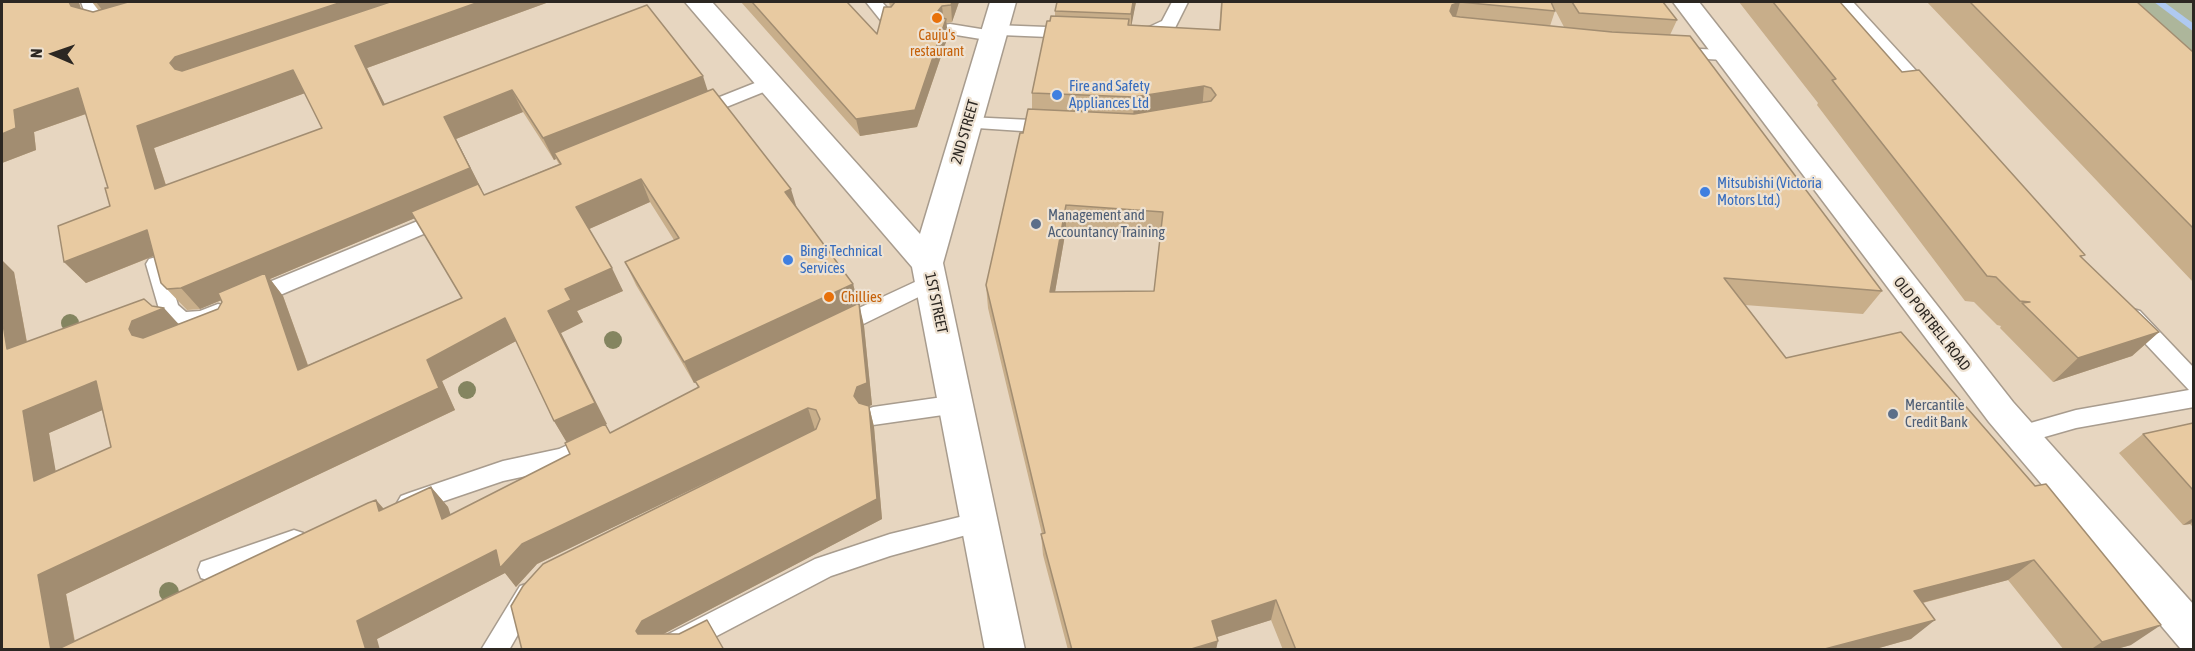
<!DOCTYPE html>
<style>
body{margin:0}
#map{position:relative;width:2195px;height:651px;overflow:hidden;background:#eee2d2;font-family:"Asap Condensed",sans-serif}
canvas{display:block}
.frame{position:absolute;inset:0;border:3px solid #2c2722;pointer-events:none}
.north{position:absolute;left:24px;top:24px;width:60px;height:60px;-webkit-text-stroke:4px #eee2d2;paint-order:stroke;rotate:272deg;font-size:16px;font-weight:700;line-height:24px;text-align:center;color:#2c2722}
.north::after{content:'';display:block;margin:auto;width:21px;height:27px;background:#2c2722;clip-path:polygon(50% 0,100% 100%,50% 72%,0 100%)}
</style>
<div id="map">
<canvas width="2195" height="651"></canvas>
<div class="frame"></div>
<div class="north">N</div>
</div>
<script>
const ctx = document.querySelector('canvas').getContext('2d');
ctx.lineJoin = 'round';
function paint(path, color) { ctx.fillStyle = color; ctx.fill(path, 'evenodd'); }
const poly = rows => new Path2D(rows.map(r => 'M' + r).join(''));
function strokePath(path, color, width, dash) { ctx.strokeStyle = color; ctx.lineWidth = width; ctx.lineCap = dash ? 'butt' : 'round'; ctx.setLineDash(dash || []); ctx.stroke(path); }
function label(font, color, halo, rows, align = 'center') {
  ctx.font = font + ' "Asap Condensed",sans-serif'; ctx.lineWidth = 4.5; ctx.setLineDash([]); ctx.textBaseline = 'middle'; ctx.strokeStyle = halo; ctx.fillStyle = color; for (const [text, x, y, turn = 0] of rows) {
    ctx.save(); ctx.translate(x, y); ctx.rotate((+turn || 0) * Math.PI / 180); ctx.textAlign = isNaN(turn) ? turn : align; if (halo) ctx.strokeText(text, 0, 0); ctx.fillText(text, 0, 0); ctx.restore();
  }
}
const built = poly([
 [2,2,2092,2,2193,94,2193,649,7,649,2,611]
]);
const green = poly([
 [2092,2,2193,2,2193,94]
]);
const stream = poly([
 [2154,2,2164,2,2194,24,2194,32,2154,2]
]);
const lane = poly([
 [81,2,97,2,103,20,117,23,119,27,117,31,111,32,90,27,81,2],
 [866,2,882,2,896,18,894,22,882,22,866,2],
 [1172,2,1188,2,1175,28,1153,37,1130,38,1128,34,1130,30,1149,27,1162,21,1172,2],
 [1836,2,1853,2,1933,89,1936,93,1933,97,1921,97,1836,2],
 [950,24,987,30,995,25,1072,28,1078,29,1080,33,1078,37,1072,38,1001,35,999,40,993,41,944,33,942,29,944,25,950,24],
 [1675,48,1725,50,1731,51,1734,55,1731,59,1725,60,1669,57,1666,53,1669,49,1675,48],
 [770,77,776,79,779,83,776,87,704,116,698,118,692,116,689,112,692,108,770,77],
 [968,117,1052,121,1058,123,1061,127,1058,131,1052,133,962,127,959,123,962,119,968,117],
 [447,209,454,211,457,216,454,221,259,304,252,306,245,304,242,298,245,292,447,209],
 [156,257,163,259,166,264,178,305,186,312,200,311,218,304,225,306,228,312,225,318,203,327,181,328,174,326,159,309,146,264,149,259,156,257],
 [932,274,939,277,942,282,939,287,845,333,838,335,831,333,827,327,831,321,932,274],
 [2133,309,2140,311,2194,368,2194,407,2076,428,2020,444,2012,442,2009,435,2012,428,2020,426,2076,410,2189,390,2126,323,2123,317,2126,311,2133,309],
 [957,395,965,398,968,404,965,410,957,413,873,425,865,422,862,416,865,410,873,407,957,395],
 [585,437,593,440,596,447,593,454,563,468,503,481,409,513,401,510,397,503,401,496,409,493,503,461,559,449,585,437],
 [980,512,988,515,992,522,988,529,890,556,831,576,690,650,651,650,655,641,815,559,890,534,980,512],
 [294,530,303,533,306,541,303,549,210,581,201,578,198,570,201,562,294,530],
 [529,583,538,586,541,594,509,650,481,650,520,586,529,583]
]);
const street = poly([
 [685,2,712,2,920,234,990,2,1016,2,943,263,1025,650,985,650,912,267,685,2]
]);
const secondary = poly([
 [1673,2,1699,2,2013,402,2194,605,2194,650,2180,648,1989,422,1673,2]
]);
const trees = [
 [70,323,9],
 [613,340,9],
 [467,390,9],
 [169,592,10]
];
const wall = poly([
 [2,2,80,2,79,3,81,9,93,12,99,11,92,2,549,2,367,68,385,105,647,5,708,91,853,284,864,326,872,405,869,406,874,427,882,519,663,634,724,650,522,650,807,434,537,564,516,587,505,573,377,639,2,650,14,272,27,342,152,306,179,324,218,309,222,302,222,300,200,309,187,310,161,283,154,256,86,283,64,262,110,206,108,188,86,114,34,132,36,150,2,163],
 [305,93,322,128,166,185,154,148],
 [523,112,554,160,556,159,559,164,484,195,456,139],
 [650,202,674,240,625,262,636,285,694,383,696,382,698,388,610,433,561,333,583,322,577,311,623,291,589,229],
 [415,218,462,298,308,365,283,296,270,279],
 [516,341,554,421,567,442,570,454,450,515,448,507,431,487,384,509,376,500,75,641,66,594,455,410,442,381],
 [102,410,111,447,55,471,49,433],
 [741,2,847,2,877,34,890,7,889,2,959,2,952,22,946,23,948,36,917,127,860,136],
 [1136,2,1131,25,1219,30,1221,2,1551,2,1555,11,1550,26,1564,27,1551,2,1663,2,1677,20,1670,35,1882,291,1863,314,1745,305,1786,358,1901,332,2131,645,2113,650,2064,650,2008,580,1923,603,1911,639,1872,650,1283,650,1271,620,1216,637,1216,650,1068,650,1043,555,1041,534,1042,534,988,308,986,285,1023,133,1032,110,1032,93,1050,21,1055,16,1055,11],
 [1066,229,1160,236,1154,291,1055,292],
 [1739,2,1840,2,1902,72,2082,258,2159,332,2132,356,2053,382,2000,328,2001,326,1997,325,1974,302,1965,301,1817,105,1818,103],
 [1927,2,2137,2,2193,52,2193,282],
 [2193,423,2193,527,2190,524,2183,525,2119,453,2143,434]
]);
const shadedWall = poly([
 [69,2,80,2,79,3,88,28,71,6],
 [96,2,164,2,110,20],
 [342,2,419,2,187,85,170,63,175,57],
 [479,2,549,2,367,68,396,127,383,105,355,46],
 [952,2,959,2,952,22,951,5],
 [1133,2,1136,2,1131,28,1131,14],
 [1460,2,1453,27,1443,35,1452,5],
 [942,6,944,23,940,28,938,11],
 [946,19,948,36,917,127,860,136,856,119],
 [293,70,308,92,154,148,174,211,155,189,137,126],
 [703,76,710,98,554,153,556,159,554,160,543,138],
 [1204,86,1202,111,1133,122,1134,97],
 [78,88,97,110,34,132,36,150,2,163,2,134,14,110],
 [512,90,523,112,456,139,482,190,270,279,283,296,317,391,298,370,267,281,200,309,181,288,444,117],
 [641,179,650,202,587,230,576,207],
 [791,189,798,212,785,192],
 [1066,205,1066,229,1051,315,1050,292],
 [147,230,166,251,86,283,64,262],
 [2,260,14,272,32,371,7,349,2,318],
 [612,268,623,291,577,311,583,322,561,333,607,424,567,443,554,421,548,311,565,289],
 [853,284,859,306,694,383,684,362],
 [859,303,864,326,872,405,869,406,874,427,882,519,654,639,649,649,636,631,642,621,863,409,854,396],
 [164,308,184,330,154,343,132,335,129,329,132,321],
 [505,318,518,340,442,381,455,410,66,594,76,650,51,650,38,575,427,360],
 [2159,332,2132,356,2053,382,2078,358],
 [96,381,119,403,49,433,61,501,34,481,23,411],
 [808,408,815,430,537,564,516,587,505,573,377,639,380,650,366,650,357,621,496,550,522,544],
 [431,487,448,507,459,539,442,519],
 [376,500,394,521,379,511],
 [2193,518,2193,521,2190,524,2183,525],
 [2034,560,2008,580,1891,611,1914,591],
 [1276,600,1271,620,1208,640,1212,621],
 [1935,620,1911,639,1872,650,1821,650],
 [2161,625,2131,645,2113,650,2090,650,2102,642],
 [1218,641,1216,650,1188,650]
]);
const building = poly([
 [2,2,69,2,71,6,93,12,128,2,342,2,175,57,170,63,175,69,182,71,390,2,479,2,355,46,383,105,647,5,703,76,543,138,512,90,444,117,470,168,181,288,167,289,161,283,147,230,64,262,58,226,110,206,105,188,108,188,78,88,14,110,16,128,2,134,2,2],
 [293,70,322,128,155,189,137,126,293,70],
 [752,2,847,2,877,34,884,7,891,7,895,2,952,2,951,5,942,6,938,11,940,17,946,19,915,110,856,119,752,2],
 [1057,2,1133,2,1131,14,1055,11,1057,2],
 [1222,2,1551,2,1555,11,1460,2,1452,5,1450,11,1453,16,1460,17,1612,32,1690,36,1882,291,1724,278,1786,358,1901,332,2035,486,2046,484,2161,625,2102,642,2034,560,1914,591,1935,620,1821,650,1296,650,1276,600,1212,621,1218,641,1188,650,1072,650,1041,534,1045,533,986,285,1020,133,1023,133,1028,109,1134,114,1211,101,1216,95,1211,88,1204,86,1134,97,1032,93,1047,21,1050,21,1051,16,1129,19,1128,25,1220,30,1222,2],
 [1066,205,1163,212,1154,291,1050,292,1066,205],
 [1572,2,1663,2,1677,20,1579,13,1572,2],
 [1773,2,1840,2,1902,72,1919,70,2085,255,2080,256,2159,332,2078,358,2022,303,2030,302,2020,301,1996,277,1987,276,1832,80,1836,79,1773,2],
 [1970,2,2137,2,2193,52,2193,228,1970,2],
 [713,89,791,189,785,192,853,284,684,362,625,262,679,238,641,179,576,207,612,268,565,289,571,300,548,311,595,403,554,421,505,318,427,360,439,388,38,575,51,650,2,650,2,318,7,349,144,299,152,306,164,308,132,321,129,329,132,335,143,338,218,309,222,302,218,293,265,273,298,370,462,298,411,212,478,184,484,195,561,164,554,153,713,89],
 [96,381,111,447,34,481,23,411,96,381],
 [859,303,867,383,857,387,854,396,859,403,869,406,877,499,642,621,636,631,638,634,679,634,707,620,724,650,522,650,511,606,523,586,543,564,816,429,820,419,816,410,808,408,522,544,500,568,496,550,357,621,366,650,56,650,368,503,376,500,379,511,431,487,442,519,570,454,565,443,605,424,610,433,699,387,695,381,859,303],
 [2193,423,2193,490,2143,434,2193,423]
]);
const markers = [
 [937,18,6,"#e8710a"],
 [1057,95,6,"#3f7fe0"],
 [1705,192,6,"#3f7fe0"],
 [1036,224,6,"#5c6f8a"],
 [788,260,6,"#3f7fe0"],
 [829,297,6,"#e8710a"],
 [1893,414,6,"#5c6f8a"]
];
const farFoodnames = [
 ["Cauju's",937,36],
 ["restaurant",937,52]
];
const shopNames = [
 ["Fire and Safety",1069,86],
 ["Appliances Ltd",1069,103],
 ["Mitsubishi (Victoria",1717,183],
 ["Motors Ltd.)",1717,200],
 ["Bingi Technical",800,251],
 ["Services",800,268]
];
const streetNames = [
 ["2ND STREET",965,132,-74],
 ["1ST STREET",936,303,78],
 ["OLD PORTBELL ROAD",1932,324,52]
];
const serviceNames = [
 ["Management and",1048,215],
 ["Accountancy Training",1048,232],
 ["Mercantile",1905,405],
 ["Credit Bank",1905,422]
];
const foodNames = [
 ["Chillies",841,297]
];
paint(built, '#e7d6c0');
paint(green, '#adb69b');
paint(stream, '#afc9f1');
strokePath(lane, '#a89c8e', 3);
strokePath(street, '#a89c8e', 3);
strokePath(secondary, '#a89c8e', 3);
paint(lane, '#fff');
paint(street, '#fff');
paint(secondary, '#fff');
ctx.fillStyle = '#848560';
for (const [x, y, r] of trees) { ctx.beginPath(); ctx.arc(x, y, r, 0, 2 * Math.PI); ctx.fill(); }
paint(wall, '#c8ae8a');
paint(shadedWall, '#a28d71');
paint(building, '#e8caa1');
strokePath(building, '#a28d71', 1.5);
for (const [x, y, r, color] of markers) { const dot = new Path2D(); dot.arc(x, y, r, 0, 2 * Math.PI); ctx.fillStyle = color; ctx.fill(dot); strokePath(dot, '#eee2d2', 2); }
label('14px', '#c56008', '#eee2d2', farFoodnames);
label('15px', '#366cbe', '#eee2d2', shopNames, 'left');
label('15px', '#2c2722', '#eee2d2', streetNames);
label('15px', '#4e5e75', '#eee2d2', serviceNames, 'left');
label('15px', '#c56008', '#eee2d2', foodNames, 'left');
</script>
